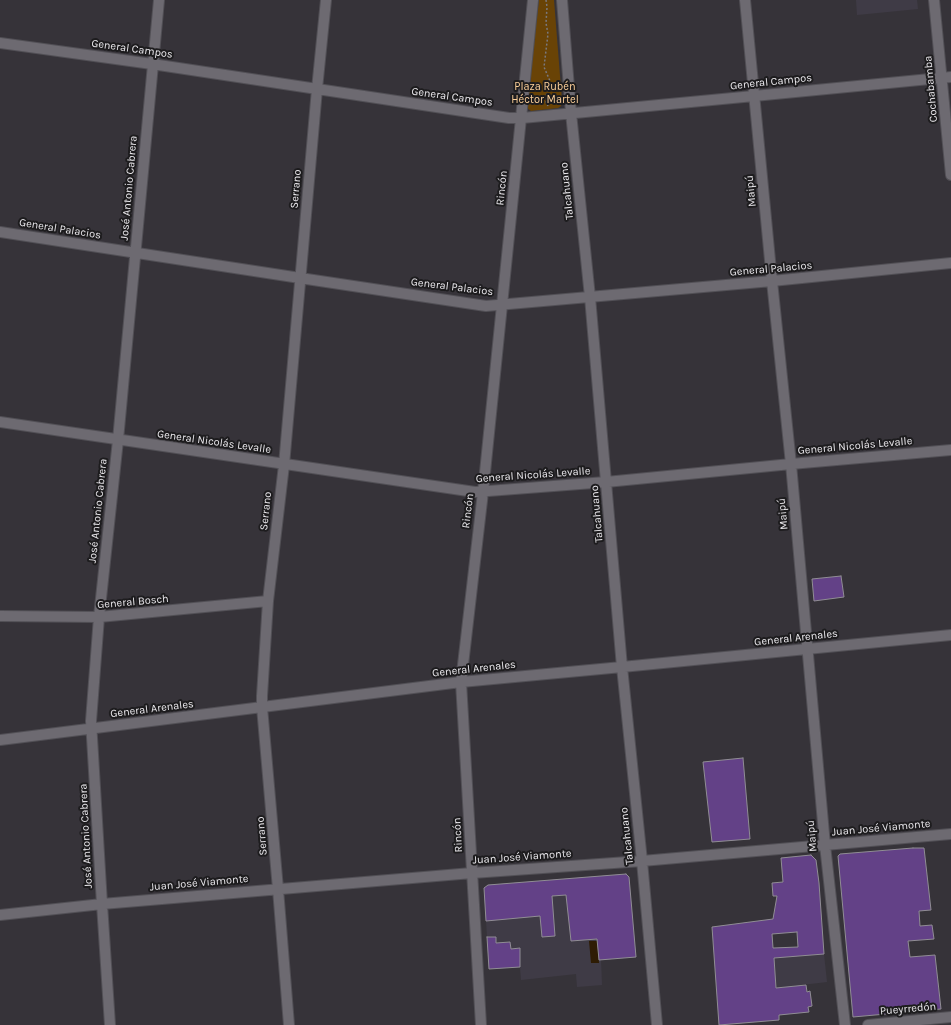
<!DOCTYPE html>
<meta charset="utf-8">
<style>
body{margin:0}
canvas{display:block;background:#363339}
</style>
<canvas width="951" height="1025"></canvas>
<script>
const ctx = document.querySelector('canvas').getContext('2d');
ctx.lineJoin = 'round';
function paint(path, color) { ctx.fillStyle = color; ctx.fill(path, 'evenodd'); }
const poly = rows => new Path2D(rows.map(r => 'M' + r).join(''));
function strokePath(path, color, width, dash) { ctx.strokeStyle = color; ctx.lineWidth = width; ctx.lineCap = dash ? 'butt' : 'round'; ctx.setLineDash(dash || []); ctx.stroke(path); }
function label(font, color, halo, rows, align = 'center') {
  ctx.font = font + ' Karla,sans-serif'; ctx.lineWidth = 4; ctx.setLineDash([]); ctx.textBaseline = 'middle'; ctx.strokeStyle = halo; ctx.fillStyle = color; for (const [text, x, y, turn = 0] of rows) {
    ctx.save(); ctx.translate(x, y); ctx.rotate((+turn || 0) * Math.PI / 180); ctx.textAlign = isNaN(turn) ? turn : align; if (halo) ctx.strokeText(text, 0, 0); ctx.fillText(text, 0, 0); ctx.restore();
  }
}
const built = poly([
 [856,0,917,0,918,9,857,15],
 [626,874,629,877,636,957,601,960,602,985,577,987,576,974,521,980,520,967,489,969,484,888,488,885],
 [824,954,827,982,776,988,774,958]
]);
const green = poly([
 [539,0,554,0,562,101,561,106,558,108,531,111,527,108,527,103]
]);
const water = poly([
 [589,941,597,941,599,963,591,963]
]);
const building = poly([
 [841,576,844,597,814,601,812,579,841,576],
 [743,758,750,839,712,842,703,762,743,758],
 [913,848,924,848,931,910,919,911,920,926,932,925,934,939,908,941,910,957,935,955,941,1009,853,1017,838,856,840,854,913,848],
 [811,855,816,860,819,883,824,954,774,958,776,988,806,985,807,992,810,991,812,1006,808,1007,809,1012,779,1015,779,1020,719,1025,712,927,773,919,777,896,773,896,772,883,783,882,781,858,811,855],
 [797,932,798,947,773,948,772,934,797,932],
 [626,874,629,877,636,957,599,960,597,939,571,941,566,895,552,896,555,936,542,937,540,916,486,921,484,888,488,885,626,874],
 [487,937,496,937,496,943,510,942,511,949,520,948,520,967,489,969,487,937]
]);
const path = poly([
 [546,0,547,7,546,23,548,34,544,67,550,81,550,87,545,98,546,102,548,106]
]);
const street = poly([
 [562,0,571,113,590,297,622,667,642,861,657,1025],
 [745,0,772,281,791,464,825,845,845,1025],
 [934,0,951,175],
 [0,43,152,64,509,118,522,118,754,96,951,77],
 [0,232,300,278,486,306,772,281,951,263],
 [0,422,475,492,606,482,791,464,951,450],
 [0,616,99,617,268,601],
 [0,740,461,682,622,667,951,635],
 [0,915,102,904,472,873,642,861,951,834],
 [110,1025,102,904,91,721,99,617,118,440,159,0],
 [289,1025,278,889,262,707,262,696,268,601,284,465,317,89,326,0],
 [481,1025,461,682,483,492,533,0],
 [868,1025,951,1017]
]);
const streetNames = [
 ["General Campos",132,49,8],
 ["General Campos",771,82,-6],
 ["Cochabamba",931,89,-95],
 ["General Campos",452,97,8],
 ["José Antonio Cabrera",129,188,-85],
 ["Rincón",502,188,-84],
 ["Serrano",296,189,-85],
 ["Talcahuano",567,191,-96],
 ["Maipú",751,191,-96],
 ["General Palacios",60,229,9],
 ["General Palacios",771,269,-5],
 ["General Palacios",452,287,7],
 ["General Nicolás Levalle",214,442,8],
 ["General Nicolás Levalle",855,446,-5],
 ["General Nicolás Levalle",533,475,-4],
 ["José Antonio Cabrera",98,511,-84],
 ["Serrano",266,511,-84],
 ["Rincón",468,511,-83],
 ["Talcahuano",597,514,-95],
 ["Maipú",783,514,-95],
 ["General Bosch",133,602,-5],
 ["General Arenales",796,638,-6],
 ["General Arenales",474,669,-6],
 ["General Arenales",152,709,-7],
 ["Juan José Viamonte",881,828,-5],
 ["Rincón",458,835,-93],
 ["José Antonio Cabrera",86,836,-93],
 ["Serrano",262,836,-95],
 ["Talcahuano",627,836,-96],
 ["Maipú",812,836,-95],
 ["Juan José Viamonte",522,857,-4],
 ["Juan José Viamonte",199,883,-5],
 ["Pueyrredón",908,1009,-5]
];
const parkNames = [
 ["Plaza Rubén",545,87],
 ["Héctor Martel",545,100]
];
paint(built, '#3f3b46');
paint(green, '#694306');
paint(water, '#2e1c04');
paint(building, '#634187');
strokePath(building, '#908d94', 1);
strokePath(street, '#525056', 12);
strokePath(path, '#7a787d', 1.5, [2, 2]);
strokePath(street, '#6d6a71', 10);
label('11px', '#eae8ec', '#1d1c1e', streetNames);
label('11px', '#fed19a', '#1d1c1e', parkNames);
</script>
